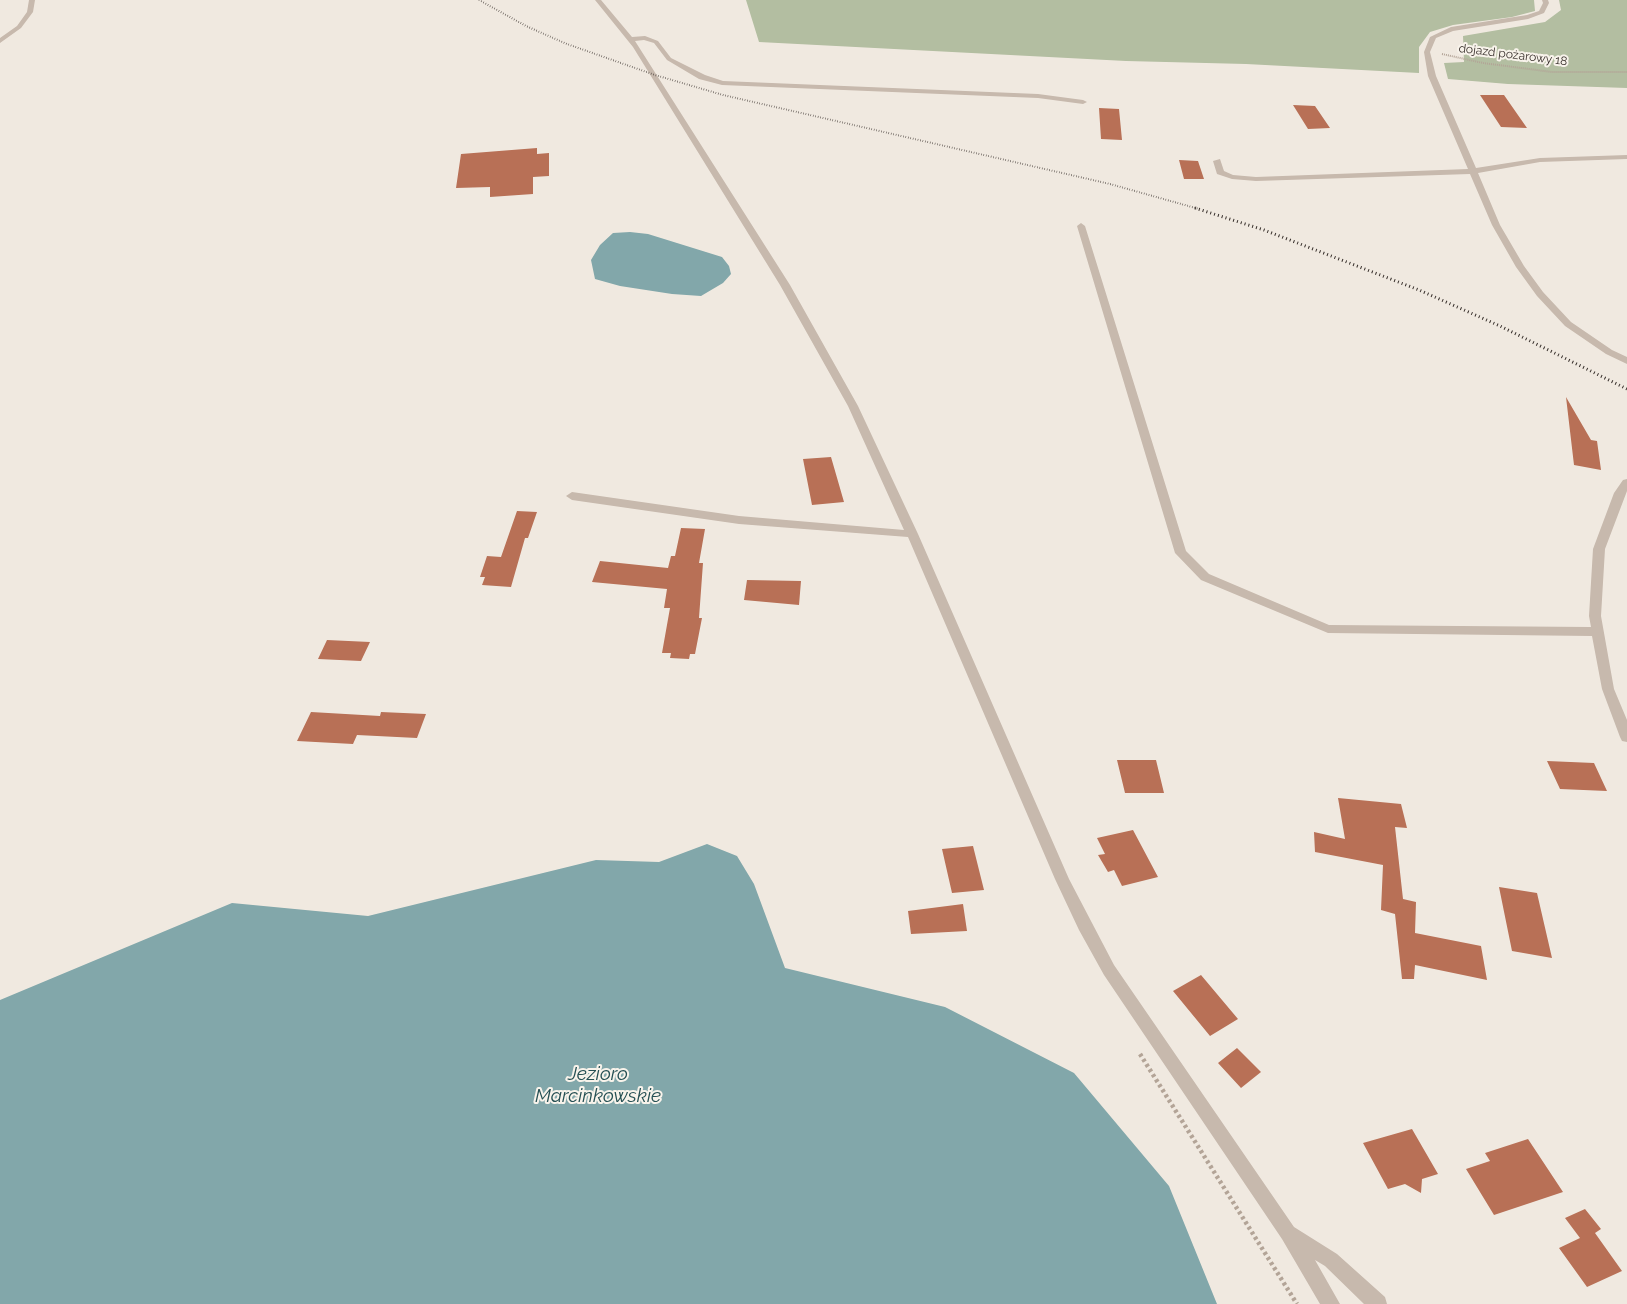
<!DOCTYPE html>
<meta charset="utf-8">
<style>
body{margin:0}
canvas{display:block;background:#f0e9e0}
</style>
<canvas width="1627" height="1304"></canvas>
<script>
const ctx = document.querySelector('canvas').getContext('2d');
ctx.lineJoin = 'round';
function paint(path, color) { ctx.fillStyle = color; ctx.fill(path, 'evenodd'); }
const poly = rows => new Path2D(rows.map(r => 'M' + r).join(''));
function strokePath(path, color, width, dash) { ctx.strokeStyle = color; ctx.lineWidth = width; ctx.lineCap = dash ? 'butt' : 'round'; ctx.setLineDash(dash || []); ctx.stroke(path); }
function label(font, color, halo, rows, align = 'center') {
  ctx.font = font + ' Raleway,sans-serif'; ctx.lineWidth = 4; ctx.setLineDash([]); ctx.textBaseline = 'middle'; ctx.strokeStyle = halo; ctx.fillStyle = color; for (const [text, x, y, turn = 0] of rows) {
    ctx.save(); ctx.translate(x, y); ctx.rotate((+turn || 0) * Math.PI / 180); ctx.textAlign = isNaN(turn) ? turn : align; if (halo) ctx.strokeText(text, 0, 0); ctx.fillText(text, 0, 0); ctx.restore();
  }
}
const green = poly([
 [746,0,1534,0,1535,11,1512,17,1453,25,1430,32,1419,47,1419,73,1246,64,1126,61,759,42],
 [1559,0,1627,0,1627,88,1508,84,1448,79,1444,63,1464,62,1463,36,1545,22,1561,10]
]);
const water = poly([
 [630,232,648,234,722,257,729,266,731,274,723,283,701,296,672,294,620,286,595,279,591,260,600,245,613,233],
 [707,844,737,856,754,884,785,968,945,1007,1074,1073,1169,1186,1217,1304,0,1304,0,1000,232,903,368,916,596,860,659,862]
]);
const building = poly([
 [1480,95,1504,95,1527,128,1501,127],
 [1293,105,1315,106,1330,128,1308,129],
 [1099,108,1119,109,1122,140,1101,139],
 [537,148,537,154,549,153,549,176,533,177,533,194,490,197,490,187,456,188,461,154],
 [1179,160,1198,161,1204,179,1184,179],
 [1566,397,1591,440,1597,441,1601,470,1574,465],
 [831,457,844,502,812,505,803,459],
 [517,511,537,512,528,538,525,538,511,587,482,585,485,577,480,577,487,556,501,557],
 [681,528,705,529,699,563,703,563,699,618,702,618,695,654,690,654,689,659,670,658,671,653,662,653,670,608,664,608,667,589,592,582,600,561,668,568,671,556,675,556],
 [747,580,801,581,799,605,744,600],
 [327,640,370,642,361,661,318,659],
 [311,712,380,716,381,712,426,714,417,738,357,735,353,744,297,741],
 [1117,760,1156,760,1164,793,1125,793],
 [1547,761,1594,763,1607,791,1560,789],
 [1338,798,1401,804,1407,828,1395,827,1403,899,1416,902,1415,933,1481,946,1487,980,1415,965,1414,979,1402,979,1395,914,1381,910,1383,865,1315,852,1314,832,1345,839],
 [1133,830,1158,877,1122,886,1114,870,1108,872,1098,855,1105,854,1097,838],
 [973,846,984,890,952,893,942,849],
 [1499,887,1537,893,1552,958,1512,951],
 [963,904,967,931,911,934,908,911],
 [1201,975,1238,1019,1210,1036,1173,991],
 [1237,1048,1261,1072,1241,1088,1218,1063],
 [1412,1129,1438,1174,1422,1179,1421,1193,1405,1184,1388,1189,1363,1143],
 [1528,1139,1563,1192,1494,1215,1466,1169,1490,1161,1485,1153],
 [1585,1209,1601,1229,1595,1233,1622,1271,1587,1287,1559,1248,1580,1238,1565,1218]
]);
const pathFar1 = poly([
 [1442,54,1483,63,1552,72,1627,72]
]);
const path = poly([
 [1140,1054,1297,1304]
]);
const minor = poly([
 [29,0,35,0,33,12,21,28,0,43,0,38,17,26,27,12,29,0],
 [595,0,601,0,632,37,645,36,658,41,671,58,705,75,723,81,1038,94,1083,100,1087,102,1083,104,1038,98,722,85,699,79,667,60,654,43,644,40,635,41,790,285,858,406,918,534,1069,879,1114,965,1294,1227,1337,1254,1385,1297,1387,1304,1364,1304,1325,1266,1315,1260,1340,1304,1320,1304,1282,1239,1104,975,1079,930,1055,879,908,537,739,524,572,500,566,496,572,492,739,516,904,530,848,406,780,285,633,47,595,0],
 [1542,0,1548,0,1549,3,1544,13,1528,19,1453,31,1436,38,1430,52,1436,76,1476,168,1540,158,1627,155,1627,159,1540,162,1478,173,1500,225,1524,266,1543,292,1571,322,1612,350,1627,357,1627,364,1606,354,1565,326,1537,296,1516,267,1492,225,1470,174,1256,181,1232,179,1217,174,1213,161,1220,159,1224,171,1233,175,1256,177,1468,169,1428,76,1424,52,1430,37,1451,27,1527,15,1539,11,1543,3,1542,0],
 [1081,223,1085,226,1186,551,1209,574,1329,625,1591,627,1589,616,1593,549,1614,493,1623,480,1627,479,1627,491,1605,549,1601,616,1614,689,1627,720,1627,742,1622,741,1620,737,1602,689,1592,636,1328,633,1201,580,1175,553,1077,226,1081,223]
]);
const railFar1 = poly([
 [479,0,526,26,567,44,655,75,723,95,1110,184,1199,209]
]);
const rail = poly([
 [1195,208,1264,230,1419,290,1500,326,1627,389]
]);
const farStreetnames = [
 ["dojazd pożarowy 18",1513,55,7]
];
const nearWaternames = [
 ["Jezioro",598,1074],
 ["Marcinkowskie",598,1096]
];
paint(green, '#b3bea1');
paint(water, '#82a7aa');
paint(building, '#b87056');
strokePath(pathFar1, '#b3a497', 2, [1, 1]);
strokePath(path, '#b3a497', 4.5, [3, 3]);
paint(minor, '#c7b9ad');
strokePath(railFar1, '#362e2a', 2, [0.5, 2]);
strokePath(rail, '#362e2a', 3, [1, 3]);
label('12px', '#362e2a', '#f8f3eb', farStreetnames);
label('italic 19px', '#254f53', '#f8f3eb', nearWaternames);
</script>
